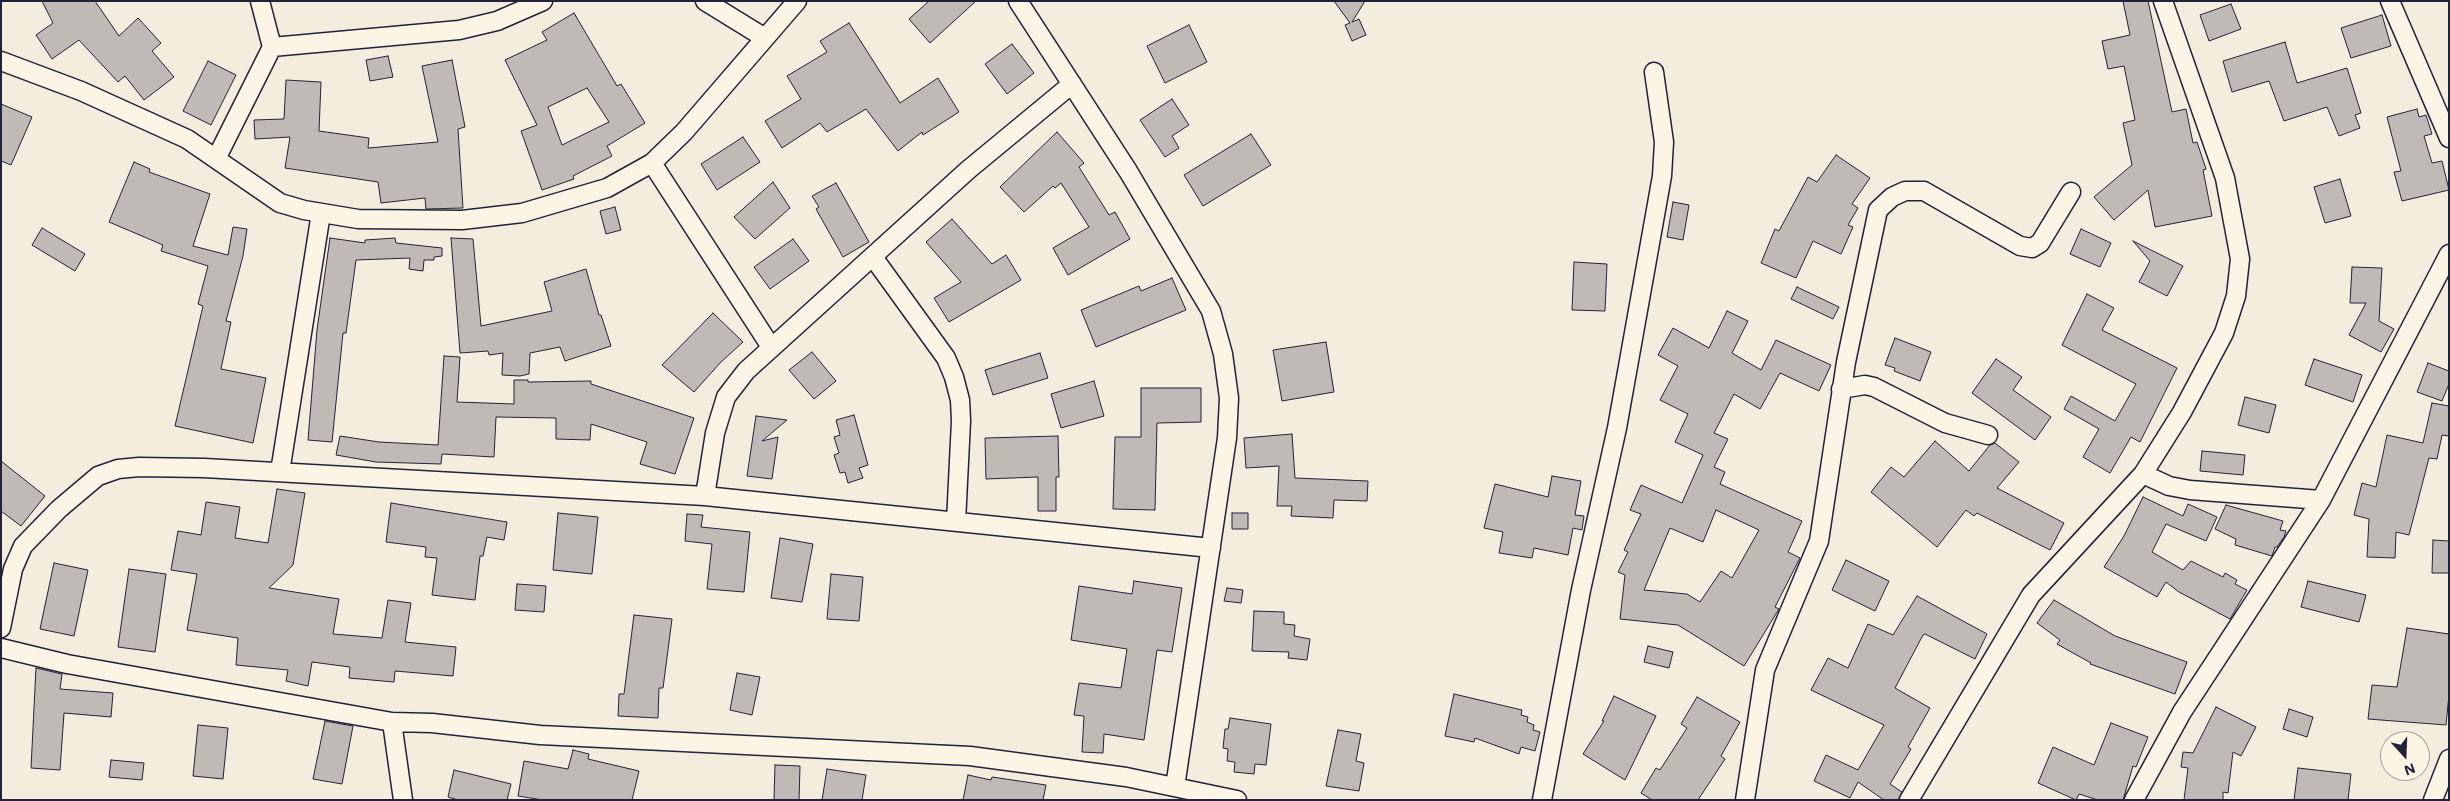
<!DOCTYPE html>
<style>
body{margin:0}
#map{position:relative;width:2450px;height:801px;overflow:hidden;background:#f3edde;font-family:Mali,sans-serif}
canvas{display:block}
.frame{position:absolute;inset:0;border:2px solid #22223b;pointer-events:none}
.north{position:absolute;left:2380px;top:731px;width:50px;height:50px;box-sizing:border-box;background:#fcf5e5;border:1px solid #a5a1a1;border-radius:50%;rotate:160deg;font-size:14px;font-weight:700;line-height:20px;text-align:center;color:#22223b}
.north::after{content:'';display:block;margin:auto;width:18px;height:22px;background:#22223b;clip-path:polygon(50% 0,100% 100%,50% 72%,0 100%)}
</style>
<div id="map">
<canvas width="2450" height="801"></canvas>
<div class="frame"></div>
<div class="north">N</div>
</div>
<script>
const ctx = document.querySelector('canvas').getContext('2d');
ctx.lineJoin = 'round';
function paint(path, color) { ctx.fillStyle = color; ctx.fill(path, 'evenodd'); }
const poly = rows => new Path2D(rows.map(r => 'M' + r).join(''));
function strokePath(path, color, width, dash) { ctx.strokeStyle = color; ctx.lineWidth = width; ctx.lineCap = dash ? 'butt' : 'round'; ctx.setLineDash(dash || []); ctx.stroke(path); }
const building = poly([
 [42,1,95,1,119,36,138,18,161,43,152,51,174,77,144,100,125,76,118,82,79,40,52,59,36,35,53,23,42,1],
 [929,1,976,1,930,43,909,19,929,1],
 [1334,1,1365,1,1352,22,1359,19,1366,35,1352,41,1345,25,1350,23,1334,1],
 [2123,1,2148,1,2172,112,2186,109,2193,143,2197,142,2206,169,2203,170,2212,216,2155,227,2148,190,2114,220,2094,197,2132,165,2123,123,2135,120,2124,66,2108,69,2102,41,2130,35,2123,1],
 [2231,4,2241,29,2209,41,2200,15,2231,4],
 [574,13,617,86,621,84,645,123,607,146,612,156,573,176,574,179,542,190,521,131,537,125,505,60,547,40,542,32,574,13],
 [587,88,609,122,562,145,548,107,587,88],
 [2382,15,2391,46,2351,58,2341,28,2382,15],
 [849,23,900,103,938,78,959,112,923,135,922,132,898,151,866,109,827,132,820,123,782,148,765,121,801,99,787,76,827,52,820,41,849,23],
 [1189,25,1207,62,1165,83,1147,46,1189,25],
 [2285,42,2297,83,2347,68,2361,113,2355,115,2360,128,2339,136,2327,107,2284,121,2269,81,2232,92,2223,61,2285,42],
 [1012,44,1034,73,1007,94,985,64,1012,44],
 [388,56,393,77,370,81,366,60,388,56],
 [452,60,465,127,458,129,463,208,426,209,425,198,381,203,378,182,285,168,290,137,255,139,254,120,284,119,286,80,321,82,319,131,369,138,368,148,438,142,422,66,452,60],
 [208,61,236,75,211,125,183,111,208,61],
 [1172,99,1189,125,1172,136,1179,148,1165,157,1140,120,1172,99],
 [1,104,32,117,11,165,1,161,1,104],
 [2417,109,2419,117,2426,115,2432,134,2424,136,2432,163,2442,161,2449,190,2402,201,2394,172,2401,171,2387,117,2417,109],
 [1057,132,1084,163,1079,167,1109,215,1115,212,1130,239,1068,275,1053,248,1089,227,1061,183,1055,188,1053,186,1024,212,1000,187,1057,132],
 [1251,134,1271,165,1203,206,1184,175,1251,134],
 [743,137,760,162,717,190,701,164,743,137],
 [1836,155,1870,178,1852,204,1858,208,1848,225,1853,227,1841,254,1813,241,1796,278,1761,263,1775,229,1779,231,1808,177,1817,182,1836,155],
 [134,162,150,169,149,172,210,194,193,246,228,255,233,227,247,229,243,256,226,321,231,322,221,369,266,378,253,443,175,426,203,306,198,304,208,266,161,251,163,245,109,222,134,162],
 [2340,179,2351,216,2325,223,2314,187,2340,179],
 [773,182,790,208,755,239,734,217,773,182],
 [836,183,869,242,843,257,816,209,819,207,812,196,836,183],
 [1673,202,1689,205,1683,240,1667,237,1673,202],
 [615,207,621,230,606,234,600,211,615,207],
 [952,219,992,264,1006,255,1021,280,949,322,934,298,961,282,926,242,952,219],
 [42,228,85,254,75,271,32,245,42,228],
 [2081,229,2111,243,2100,267,2070,254,2081,229],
 [330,238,365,243,365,240,395,238,396,243,442,248,442,256,434,257,434,260,424,260,423,271,409,269,410,258,356,260,346,333,343,333,332,442,308,440,317,330,330,238],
 [451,238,473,239,481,326,552,311,544,282,586,269,599,315,601,315,611,346,565,361,560,347,530,353,529,374,520,376,502,375,503,353,489,355,488,351,460,353,451,238],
 [793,239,809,261,770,289,754,267,793,239],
 [2133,241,2183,266,2167,296,2139,282,2150,261,2133,241],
 [1574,262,1607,264,1605,311,1572,310,1574,262],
 [2352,267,2382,268,2379,321,2394,329,2381,352,2349,335,2366,303,2350,303,2352,267],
 [1172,278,1186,310,1096,347,1081,310,1139,286,1141,291,1172,278],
 [1797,287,1839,307,1833,319,1791,299,1797,287],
 [2087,294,2114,308,2102,330,2177,368,2140,442,2131,437,2110,473,2083,457,2099,429,2064,409,2071,396,2115,421,2136,384,2062,345,2087,294],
 [1727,311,1748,321,1732,353,1761,370,1776,340,1831,365,1819,391,1780,373,1760,409,1734,394,1714,433,1728,439,1714,467,1725,472,1720,484,1802,521,1788,552,1800,558,1775,607,1779,609,1744,666,1678,625,1620,619,1625,575,1618,572,1628,552,1624,550,1641,514,1630,510,1641,485,1682,503,1703,455,1675,442,1688,414,1660,400,1678,366,1658,355,1673,328,1709,348,1727,311],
 [1716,510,1759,530,1732,578,1721,571,1700,602,1687,594,1644,590,1670,528,1703,542,1716,510],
 [713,313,743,342,721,362,694,392,662,365,713,313],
 [1895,338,1931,352,1920,381,1894,371,1895,368,1885,365,1895,338],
 [1326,342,1334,392,1282,401,1273,350,1326,342],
 [812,352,836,381,814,399,789,370,812,352],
 [1040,353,1048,378,993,395,985,370,1040,353],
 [444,356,460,357,457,402,514,404,514,380,528,380,528,382,591,381,591,384,694,418,675,474,640,464,647,442,591,424,590,440,556,439,556,418,496,417,494,457,442,454,441,464,376,462,336,455,340,436,379,442,438,445,444,356],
 [1996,359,2022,377,2013,390,2051,417,2035,440,1972,393,1996,359],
 [2314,359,2362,375,2353,402,2305,385,2314,359],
 [2428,363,2449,371,2449,384,2442,401,2417,392,2428,363],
 [1094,381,1104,416,1061,428,1051,394,1094,381],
 [1141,388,1201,388,1201,422,1157,423,1155,510,1113,509,1115,437,1141,437,1141,388],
 [2245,397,2276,405,2269,433,2238,425,2245,397],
 [2432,403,2449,406,2449,436,2442,435,2437,459,2429,458,2409,535,2396,532,2395,558,2367,557,2369,519,2354,515,2362,483,2376,487,2387,435,2423,443,2432,403],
 [854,415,868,465,859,468,863,478,848,483,845,472,840,473,834,455,839,453,834,437,840,435,836,420,854,415],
 [756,416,787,420,762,441,778,437,772,479,747,476,756,416],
 [1292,434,1295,478,1368,481,1367,501,1334,500,1333,518,1291,516,1292,506,1277,506,1279,466,1246,468,1244,438,1292,434],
 [1058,436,1059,477,1056,477,1056,511,1038,511,1038,477,986,479,985,438,1058,436],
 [1935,441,1969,471,1990,445,1995,443,2019,462,1997,488,2064,523,2050,550,1977,513,1974,516,1966,510,1937,547,1871,492,1891,467,1904,477,1935,441],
 [2202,451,2245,455,2243,475,2200,471,2202,451],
 [1,461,45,496,21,526,1,511,1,461],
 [1552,476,1581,481,1575,515,1584,516,1582,530,1573,528,1568,555,1534,548,1532,558,1499,553,1503,532,1484,528,1495,484,1548,497,1552,476],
 [277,489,305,493,293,565,269,588,339,599,333,634,382,638,388,600,411,603,405,642,456,647,453,676,395,671,394,682,349,678,350,667,312,662,308,686,286,681,288,670,236,665,238,638,187,630,197,574,171,570,178,531,201,535,206,502,240,507,235,538,268,543,277,489],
 [2143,497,2183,516,2188,504,2217,517,2206,541,2166,524,2152,552,2183,570,2191,561,2223,577,2225,573,2237,580,2235,584,2247,590,2230,619,2179,592,2166,582,2157,597,2104,567,2124,536,2143,497],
 [391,503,507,522,504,540,487,537,483,556,480,556,475,600,432,595,437,558,425,557,426,547,386,542,391,503],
 [2226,505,2283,521,2280,530,2286,531,2284,537,2277,547,2275,547,2272,556,2235,545,2236,539,2215,529,2226,505],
 [558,513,598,517,592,574,553,570,558,513],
 [1232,513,1248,513,1248,529,1232,529,1232,513],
 [687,514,703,515,701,527,750,532,744,592,707,589,712,544,685,541,687,514],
 [780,538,813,544,802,602,771,598,780,538],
 [2433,540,2449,541,2449,573,2432,573,2433,540],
 [1846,560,1889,581,1875,611,1832,590,1846,560],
 [54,563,88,570,74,636,40,629,54,563],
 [129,569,166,574,155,652,118,647,129,569],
 [831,574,863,577,859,621,827,619,831,574],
 [1134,581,1182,588,1172,652,1157,650,1144,740,1104,734,1103,753,1082,752,1084,716,1074,715,1079,683,1121,688,1127,649,1071,640,1079,586,1132,594,1134,581],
 [2308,581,2366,595,2359,622,2301,607,2308,581],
 [517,584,546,586,544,612,515,610,517,584],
 [1227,588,1243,590,1241,603,1224,601,1227,588],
 [1917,596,1987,634,1975,659,1925,634,1923,635,1895,688,1930,708,1908,747,1911,749,1890,784,1902,792,1898,800,1884,800,1858,782,1850,798,1814,781,1826,755,1858,770,1884,725,1811,690,1828,658,1848,668,1868,624,1893,635,1917,596],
 [2054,600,2115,636,2187,662,2175,694,2090,664,2091,663,2057,644,2060,640,2037,623,2054,600],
 [1254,611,1284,612,1284,624,1295,625,1294,636,1310,639,1307,660,1288,658,1289,652,1252,651,1254,611],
 [634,615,672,619,663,688,659,688,658,718,618,716,619,694,624,694,634,615],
 [2407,628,2449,634,2449,695,2446,725,2368,719,2372,685,2397,687,2407,628],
 [1648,646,1673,652,1669,668,1644,662,1648,646],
 [36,668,62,674,60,689,113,693,111,717,64,713,60,770,31,768,36,668],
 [737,673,760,677,752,715,730,710,737,673],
 [1454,694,1522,710,1521,715,1528,717,1527,722,1534,725,1533,730,1540,732,1535,751,1521,747,1519,754,1475,738,1474,742,1445,736,1454,694],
 [1614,696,1656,716,1625,780,1583,754,1604,721,1602,721,1614,696],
 [1697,697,1740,722,1721,756,1725,759,1698,800,1652,800,1641,793,1656,768,1660,770,1687,728,1681,724,1697,697],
 [2216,707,2256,727,2241,756,2233,752,2228,793,2223,792,2223,800,2184,800,2188,768,2181,767,2183,752,2193,753,2216,707],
 [2289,709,2313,717,2307,737,2283,729,2289,709],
 [1230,718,1271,724,1266,765,1255,764,1254,774,1234,772,1235,762,1227,761,1228,749,1223,748,1225,729,1228,729,1230,718],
 [325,721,353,726,342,784,313,779,325,721],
 [2111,723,2148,737,2136,767,2133,766,2123,800,2098,800,2079,794,2076,800,2038,783,2053,747,2094,765,2111,723],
 [198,725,228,728,223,779,193,776,198,725],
 [1338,730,1361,734,1356,761,1364,763,1359,791,1326,786,1338,730],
 [573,750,589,754,588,759,639,771,632,800,543,800,518,796,524,761,568,769,573,750],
 [111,760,144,763,142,780,109,777,111,760],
 [775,765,800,766,799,800,774,800,775,765],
 [2298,768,2351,774,2348,800,2294,800,2298,768],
 [827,769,866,775,862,800,822,800,827,769],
 [454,770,511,784,507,800,458,800,448,797,454,770],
 [968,775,991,780,992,777,1046,785,1043,800,963,800,968,775]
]);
const street = poly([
 [705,1,765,38],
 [1018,1,1128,171,1211,311,1223,354,1229,398,1227,438,1175,787],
 [2390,1,2449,138],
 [272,47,459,30,497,21,543,1],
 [1,61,81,91,187,139,280,203,304,210,358,219,462,220,522,213,607,188,652,163,684,132,797,1],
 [216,159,272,47,260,1],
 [652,163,771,347],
 [873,257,946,358,954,377,960,400,961,421,956,522],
 [1841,389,1865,385,1874,387,1945,423,1988,435],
 [280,472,321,213],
 [2143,474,2169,486,2190,490,2321,500],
 [705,496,715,433,726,397,746,371,968,170,1072,84],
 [1,628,13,569,23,546,59,509,98,476,118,469,139,467,204,468,705,496,1211,548],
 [1,648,67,664,392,722,432,723,540,735,970,756,1126,777,1237,800],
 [392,722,403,800],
 [1542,800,1581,590,1617,428,1662,176,1664,142,1654,72],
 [1745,800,1765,670,1819,541,1846,362,1878,210,1892,197,1905,191,1924,191,2020,246,2032,248,2040,243,2071,192],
 [1909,800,2031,595,2143,474,2182,412,2224,333,2236,296,2240,259,2225,178,2163,1],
 [2134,800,2182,712,2321,500,2449,254],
 [2433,800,2449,759]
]);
paint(building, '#bfbab6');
strokePath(building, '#22223b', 1);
strokePath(street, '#22223b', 21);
strokePath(street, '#fcf5e5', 18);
</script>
